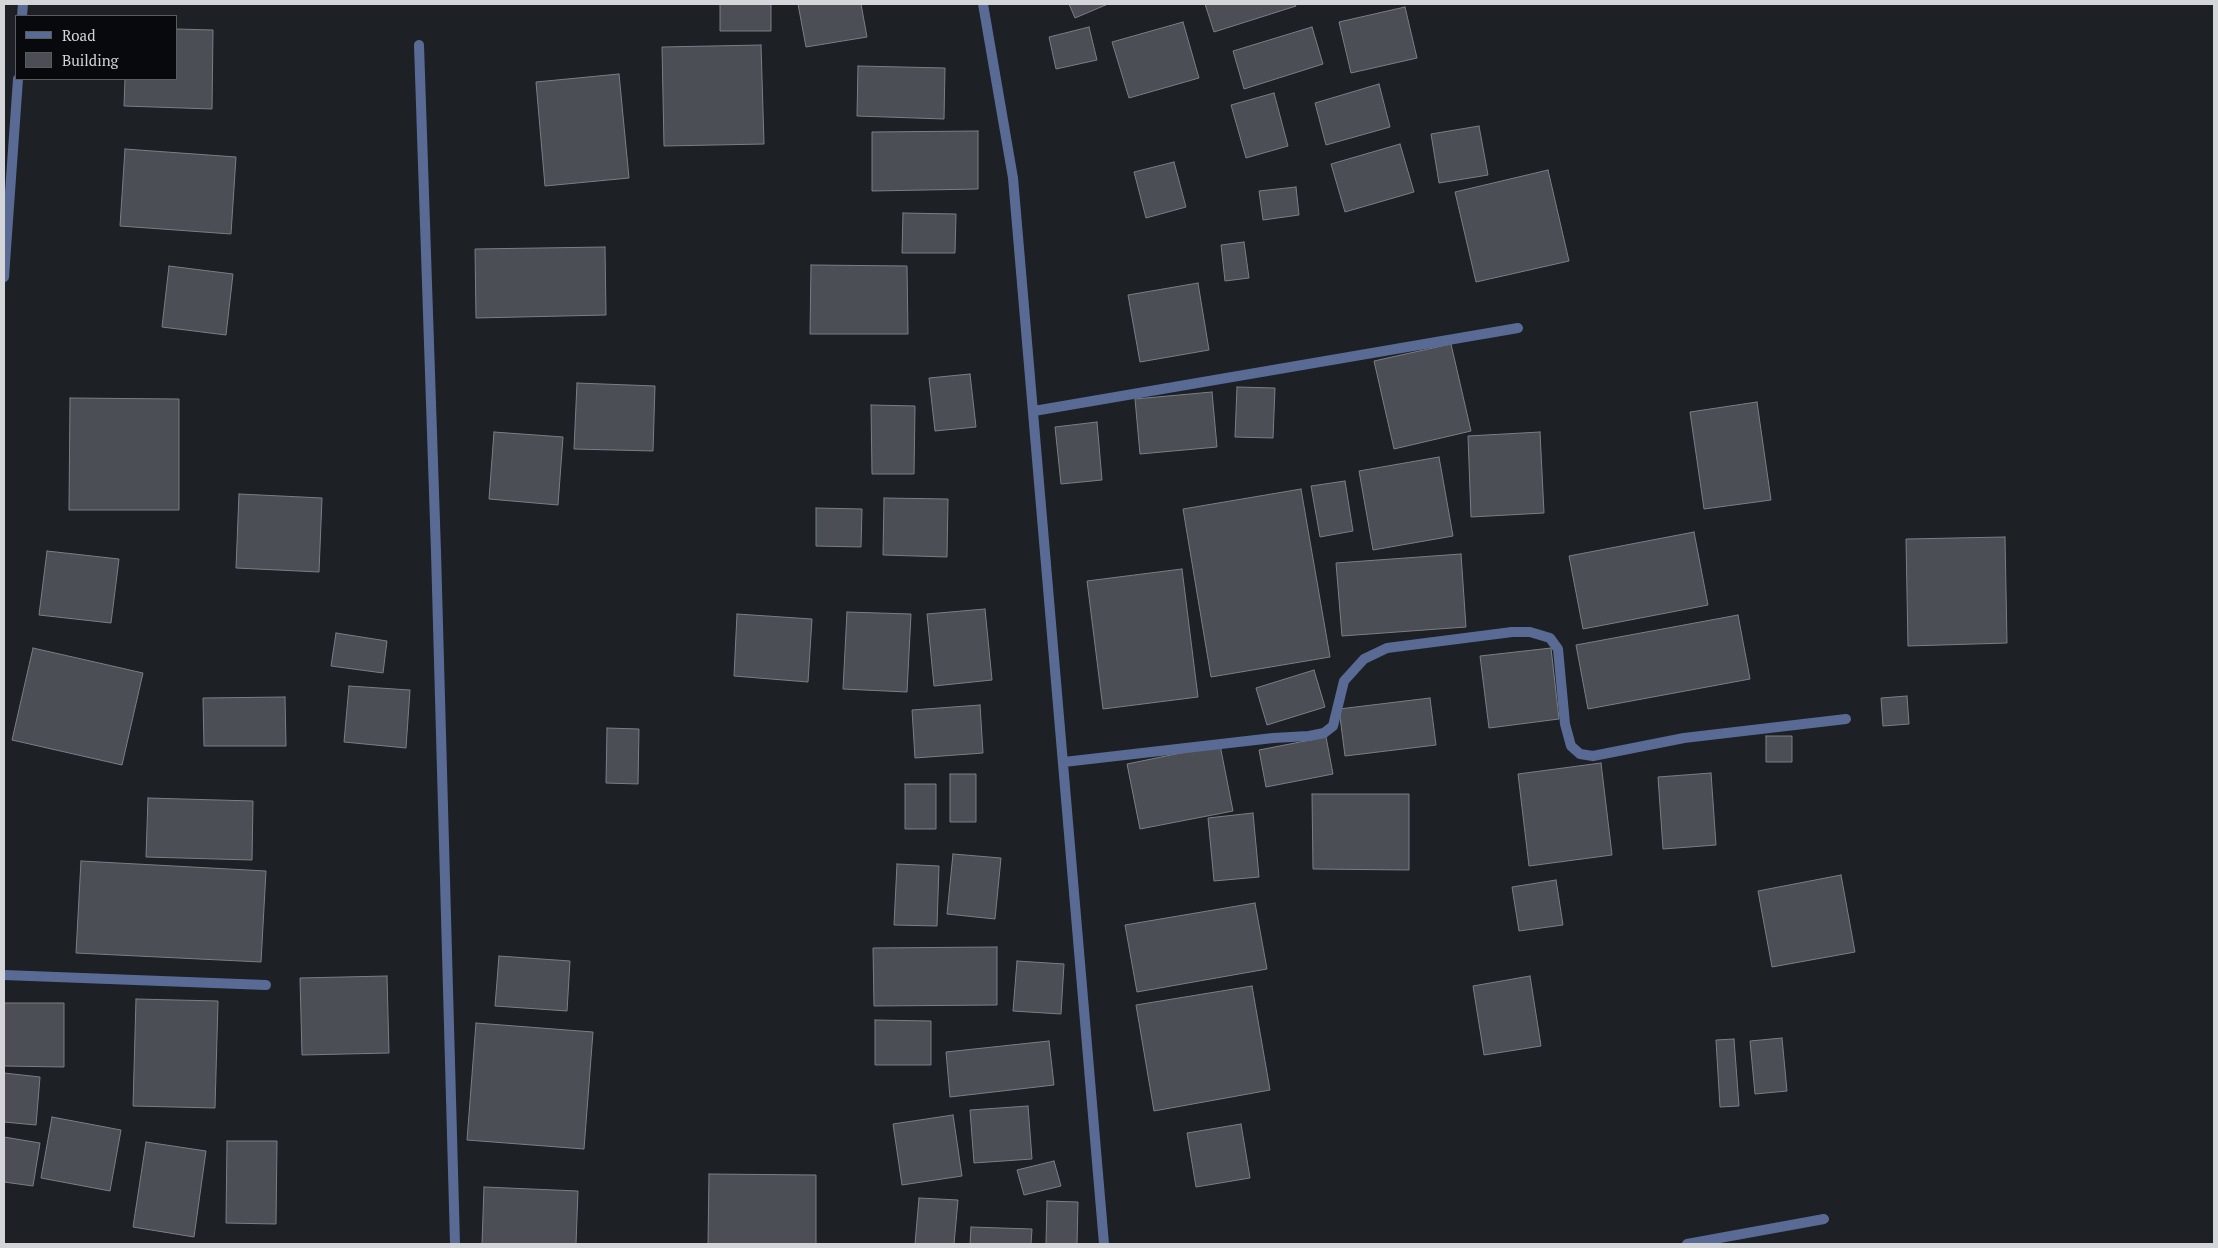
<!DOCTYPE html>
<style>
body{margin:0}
#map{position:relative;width:2218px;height:1248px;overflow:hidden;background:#1d2025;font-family:"PT Serif",serif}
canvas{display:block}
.frame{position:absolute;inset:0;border:5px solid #d3d5d9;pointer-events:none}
.legend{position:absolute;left:15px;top:15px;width:162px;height:65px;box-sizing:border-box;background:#08090c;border:1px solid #595b5e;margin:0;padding:6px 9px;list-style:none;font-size:15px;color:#d3d5d9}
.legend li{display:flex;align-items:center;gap:10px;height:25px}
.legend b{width:25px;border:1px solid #595b5e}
</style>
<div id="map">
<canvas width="2218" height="1248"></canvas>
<div class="frame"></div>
<ul class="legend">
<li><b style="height:6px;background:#596b94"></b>Road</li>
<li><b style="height:14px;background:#4b4e54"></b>Building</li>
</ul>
</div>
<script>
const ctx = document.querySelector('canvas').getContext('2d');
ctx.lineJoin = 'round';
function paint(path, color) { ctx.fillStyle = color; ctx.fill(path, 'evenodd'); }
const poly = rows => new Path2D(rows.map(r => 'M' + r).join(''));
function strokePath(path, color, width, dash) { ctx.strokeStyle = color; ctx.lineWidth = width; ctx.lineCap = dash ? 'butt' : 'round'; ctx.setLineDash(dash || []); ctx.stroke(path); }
const building = poly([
 [720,4,771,4,771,31,720,31,720,4],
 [798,4,861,4,867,37,806,47,798,4],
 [1069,4,1108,4,1075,18,1069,4],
 [1205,4,1295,4,1296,6,1214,32,1205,4],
 [1405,7,1417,58,1351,73,1339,22,1405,7],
 [1183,22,1199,78,1129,98,1112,42,1183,22],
 [1089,27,1097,60,1056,69,1049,37,1089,27],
 [1312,27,1323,64,1244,89,1233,51,1312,27],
 [176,29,213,30,212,109,124,106,125,79,176,79,176,29],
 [761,45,764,144,664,146,662,47,761,45],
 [858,66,945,68,944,119,857,116,858,66],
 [619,74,629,178,545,186,536,82,619,74],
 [1379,84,1390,127,1326,145,1315,103,1379,84],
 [1274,93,1288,146,1246,158,1231,105,1274,93],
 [1479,126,1488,175,1439,183,1431,134,1479,126],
 [978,131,978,189,872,191,872,132,978,131],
 [1400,144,1414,192,1345,212,1331,164,1400,144],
 [125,149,236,157,231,234,120,226,125,149],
 [1174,162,1186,207,1146,218,1134,172,1174,162],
 [1548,170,1569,261,1476,282,1455,192,1548,170],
 [1296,187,1299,215,1263,220,1259,191,1296,187],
 [903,213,956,214,955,253,902,253,903,213],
 [1244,242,1249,278,1225,281,1221,245,1244,242],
 [605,247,606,315,476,318,475,249,605,247],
 [811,265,907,266,908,334,810,334,811,265],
 [169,266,233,274,226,335,162,327,169,266],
 [1198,283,1209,350,1140,362,1128,295,1198,283],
 [1451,344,1471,431,1394,449,1374,361,1451,344],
 [970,374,976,427,935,431,929,378,970,374],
 [577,383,655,386,653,451,574,449,577,383],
 [1237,387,1275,388,1273,438,1235,437,1237,387],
 [1212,392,1217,447,1140,454,1135,399,1212,392],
 [70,398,179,399,179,510,69,510,70,398],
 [1757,402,1771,500,1704,509,1690,412,1757,402],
 [871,405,915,406,914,474,872,474,871,405],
 [1097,422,1102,480,1061,484,1055,427,1097,422],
 [494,432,563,437,558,505,489,499,494,432],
 [1540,432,1544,513,1471,517,1468,436,1540,432],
 [1439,457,1453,536,1373,550,1359,471,1439,457],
 [1345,481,1353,531,1320,537,1311,486,1345,481],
 [1301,489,1330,657,1211,677,1183,509,1301,489],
 [239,494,322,498,319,572,236,568,239,494],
 [884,498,948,499,947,557,883,555,884,498],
 [816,508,862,509,861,547,816,546,816,508],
 [1694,532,1708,605,1583,629,1569,556,1694,532],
 [2005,537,2007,643,1908,646,1906,539,2005,537],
 [47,551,119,559,111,623,39,615,47,551],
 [1461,554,1466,627,1342,636,1336,563,1461,554],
 [1182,569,1198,697,1103,709,1087,581,1182,569],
 [985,609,992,680,934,686,927,614,985,609],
 [847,612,911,614,907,692,843,689,847,612],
 [737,614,812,619,808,682,734,676,737,614],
 [1738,615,1750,679,1588,709,1576,645,1738,615],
 [336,633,387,641,383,673,331,666,336,633],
 [33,648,143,673,122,765,12,740,33,648],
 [1551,648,1559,719,1489,728,1480,656,1551,648],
 [1314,670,1325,707,1267,725,1256,688,1314,670],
 [349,686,410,690,406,748,344,742,349,686],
 [1907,696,1909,724,1883,726,1881,698,1907,696],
 [285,697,286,746,204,746,203,698,285,697],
 [1430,698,1436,745,1345,756,1339,709,1430,698],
 [980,705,983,753,915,758,912,710,980,705],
 [607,728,639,729,638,784,606,783,607,728],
 [1766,736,1792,736,1792,762,1766,762,1766,736],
 [1326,737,1333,774,1266,787,1259,750,1326,737],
 [1220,745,1233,811,1140,829,1127,764,1220,745],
 [1601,763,1612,855,1529,866,1518,774,1601,763],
 [1711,773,1716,845,1663,849,1658,777,1711,773],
 [950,774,976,774,976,822,950,822,950,774],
 [905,784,936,784,936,829,905,829,905,784],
 [1312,794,1409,794,1409,870,1313,869,1312,794],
 [148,798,253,801,252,860,146,857,148,798],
 [1253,813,1259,877,1214,881,1208,818,1253,813],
 [953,854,1001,858,995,919,947,914,953,854],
 [81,861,266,871,261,962,76,953,81,861],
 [897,864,939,866,937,926,894,925,897,864],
 [1841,875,1855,952,1772,967,1758,891,1841,875],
 [1556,880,1563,925,1519,931,1512,887,1556,880],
 [1255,903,1267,969,1137,992,1125,925,1255,903],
 [997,947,997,1005,874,1006,873,948,997,947],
 [499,956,570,961,567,1011,495,1006,499,956],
 [1017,961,1064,964,1061,1014,1013,1011,1017,961],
 [387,976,389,1053,302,1055,300,978,387,976],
 [1530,976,1541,1046,1484,1055,1473,986,1530,976],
 [1252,986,1270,1090,1154,1111,1136,1005,1252,986],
 [136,999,218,1001,215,1108,133,1106,136,999],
 [4,1003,64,1003,64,1067,4,1066,4,1003],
 [875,1020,931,1021,931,1065,875,1065,875,1020],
 [476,1023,593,1032,584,1149,467,1140,476,1023],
 [1782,1038,1787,1091,1755,1094,1750,1041,1782,1038],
 [1734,1039,1739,1106,1720,1107,1716,1040,1734,1039],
 [1049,1041,1054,1085,950,1097,946,1052,1049,1041],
 [4,1073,40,1077,36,1125,4,1122,4,1073],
 [1028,1106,1032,1159,974,1163,970,1110,1028,1106],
 [953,1115,962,1176,902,1185,893,1124,953,1115],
 [52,1117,121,1130,110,1191,41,1178,52,1117],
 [1241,1124,1250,1178,1196,1187,1187,1133,1241,1124],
 [4,1137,40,1143,33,1186,4,1182,4,1137],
 [227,1141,277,1141,276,1224,226,1223,227,1141],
 [146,1142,206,1151,194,1237,133,1227,146,1142],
 [1054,1161,1061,1186,1024,1195,1017,1170,1054,1161],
 [709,1174,816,1175,816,1244,708,1244,709,1174],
 [484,1187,578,1191,576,1244,482,1244,484,1187],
 [919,1198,958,1200,954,1244,915,1244,919,1198],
 [1047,1201,1078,1202,1077,1244,1046,1244,1047,1201],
 [971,1227,1032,1229,1031,1244,970,1244,971,1227]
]);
const street = poly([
 [983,4,1013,178,1104,1244],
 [22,16,23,4],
 [419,45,436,552,455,1244],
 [4,277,18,79],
 [1034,411,1518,328],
 [1064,762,1273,738,1309,736,1324,733,1333,726,1344,681,1364,659,1387,648,1512,632,1530,632,1550,638,1558,649,1565,724,1571,746,1580,754,1593,756,1684,738,1846,719],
 [4,975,266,985],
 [1687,1244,1824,1219]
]);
paint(building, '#4b4e54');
strokePath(building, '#7b7e85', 1);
strokePath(street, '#596b94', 10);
</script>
